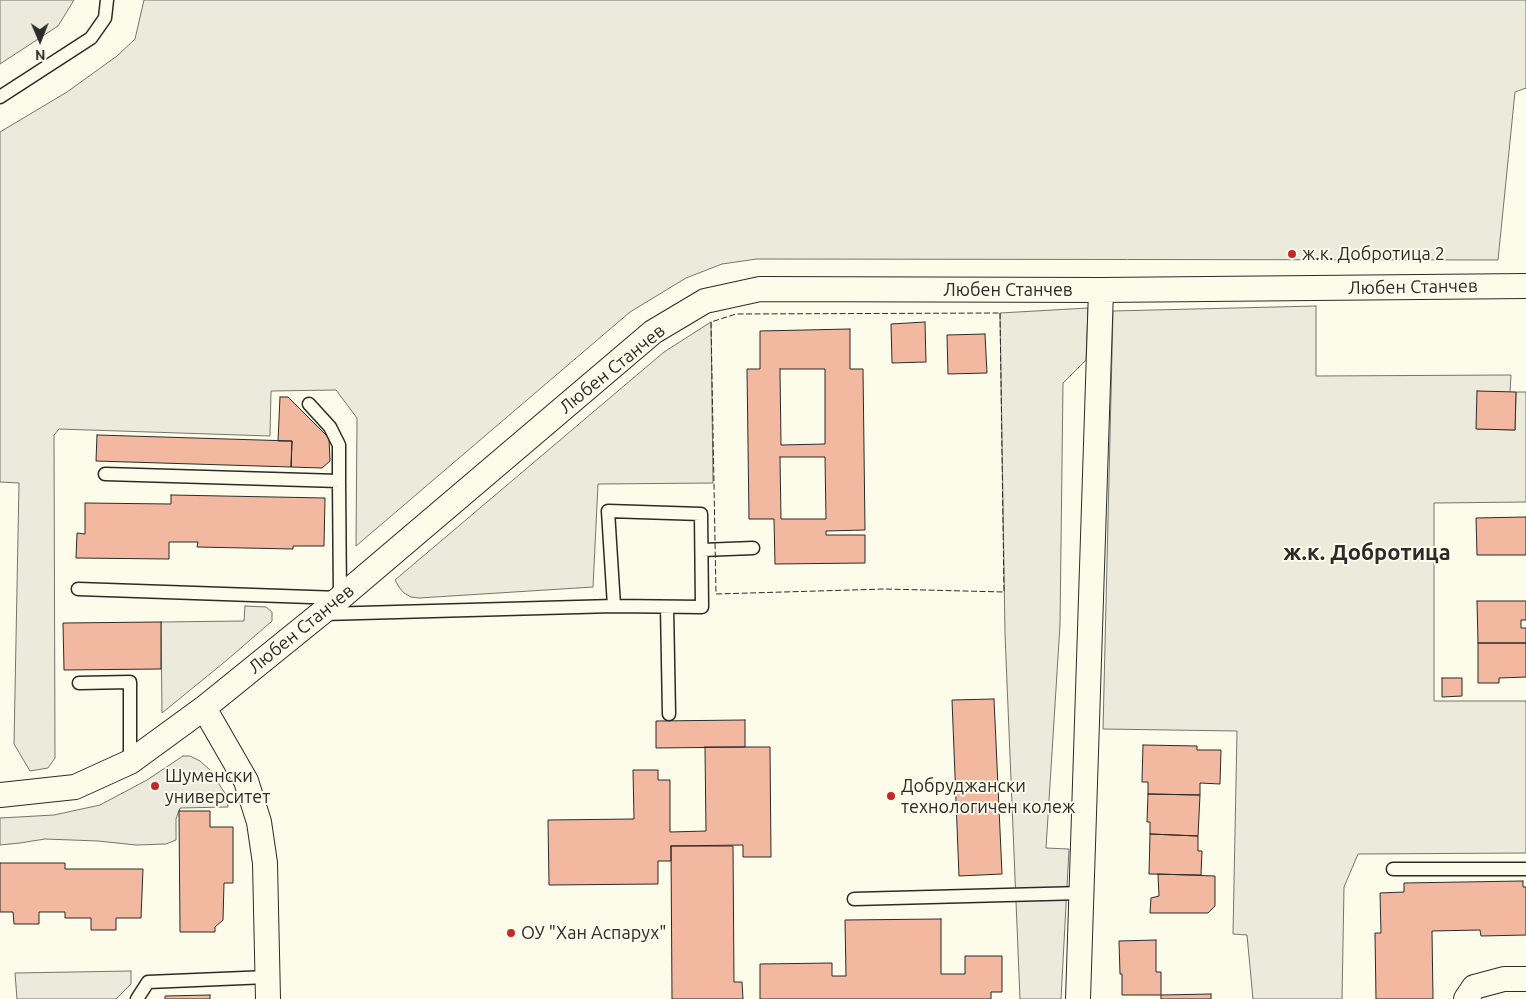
<!DOCTYPE html>
<meta charset="utf-8">
<style>
body{margin:0}
#map{position:relative;width:1526px;height:999px;overflow:hidden;background:#fdfbea;font-family:Ubuntu,sans-serif}
canvas{display:block}
.north{position:absolute;left:15px;top:15px;width:50px;height:50px;-webkit-text-stroke:4px #fdfbea;paint-order:stroke;rotate:179deg;font-size:14px;font-weight:700;line-height:20px;text-align:center;color:#2b2b2b}
.north::after{content:'';display:block;margin:auto;width:18px;height:22px;background:#2b2b2b;clip-path:polygon(50% 0,100% 100%,50% 72%,0 100%)}
</style>
<div id="map">
<canvas width="1526" height="999"></canvas>
<div class="north">N</div>
</div>
<script>
const ctx = document.querySelector('canvas').getContext('2d');
ctx.lineJoin = 'round';
function paint(path, color) { ctx.fillStyle = color; ctx.fill(path, 'evenodd'); }
const poly = rows => new Path2D(rows.map(r => 'M' + r).join(''));
function strokePath(path, color, width, dash) { ctx.strokeStyle = color; ctx.lineWidth = width; ctx.lineCap = dash ? 'butt' : 'round'; ctx.setLineDash(dash || []); ctx.stroke(path); }
function label(font, color, halo, rows, align = 'center') {
  ctx.font = font + ' Ubuntu,sans-serif'; ctx.lineWidth = 4; ctx.setLineDash([]); ctx.textBaseline = 'middle'; ctx.strokeStyle = halo; ctx.fillStyle = color; for (const [text, x, y, turn = 0] of rows) {
    ctx.save(); ctx.translate(x, y); ctx.rotate((+turn || 0) * Math.PI / 180); ctx.textAlign = isNaN(turn) ? turn : align; if (halo) ctx.strokeText(text, 0, 0); ctx.fillText(text, 0, 0); ctx.restore();
  }
}
const green = poly([
 [0,0,74,0,58,26,0,64,0,0],
 [144,0,1526,0,1526,88,1515,92,1498,260,757,259,722,264,686,278,630,312,356,546,357,418,336,390,271,391,270,436,59,429,54,435,55,758,48,768,30,771,14,744,19,483,0,482,0,132,67,92,117,56,135,39,144,0],
 [1316,306,1316,376,1511,375,1510,392,1477,429,1515,430,1516,392,1526,392,1526,502,1434,503,1434,701,1526,701,1526,853,1358,854,1344,887,1342,999,1253,999,1247,935,1233,934,1237,731,1103,729,1113,311,1316,306],
 [1088,308,1086,360,1063,383,1060,625,1046,848,1069,849,1061,999,1020,999,1005,634,1000,313,1088,308],
 [711,322,713,483,598,484,593,587,419,598,411,597,404,593,399,587,395,580,664,352,711,322],
 [245,606,266,607,272,612,272,621,227,660,162,713,161,622,244,621,245,606],
 [183,756,190,756,200,761,210,770,226,795,228,807,180,808,176,819,176,840,166,844,136,845,98,841,45,839,20,843,0,845,0,818,54,815,100,805,147,780,183,756],
 [131,971,131,984,116,999,17,999,15,973,131,971]
]);
const building = poly([
 [925,322,926,362,892,363,891,324,925,322],
 [850,329,850,369,863,369,865,530,826,531,826,535,865,535,865,563,775,564,774,519,749,519,747,369,760,369,760,331,850,329],
 [780,369,825,369,825,444,781,445,780,369],
 [780,457,825,457,826,519,781,519,780,457],
 [985,334,987,373,948,374,947,335,985,334],
 [1477,391,1516,392,1515,430,1476,429,1477,391],
 [280,397,288,397,329,438,330,461,322,468,291,467,292,441,278,441,280,397],
 [97,435,292,441,291,467,96,461,97,435],
 [171,495,325,498,324,546,293,546,293,549,197,547,198,542,169,542,169,559,76,558,77,533,85,534,85,503,171,504,171,495],
 [1526,517,1526,555,1477,555,1476,518,1526,517],
 [1477,601,1526,601,1526,620,1521,620,1521,628,1526,628,1526,643,1478,643,1477,601],
 [161,622,161,669,64,670,63,623,161,622],
 [1478,643,1526,643,1526,677,1499,678,1499,683,1478,683,1478,643],
 [1442,678,1462,678,1462,696,1442,697,1442,678],
 [994,699,1002,874,959,876,952,700,994,699],
 [745,720,745,747,656,748,656,721,745,720],
 [1143,745,1197,746,1197,750,1221,750,1220,784,1200,783,1200,795,1148,794,1148,782,1142,782,1143,745],
 [705,747,770,747,771,857,743,857,743,845,671,846,671,861,658,861,658,884,549,885,548,820,634,819,633,770,658,770,658,780,670,780,670,832,706,831,705,747],
 [1148,794,1200,795,1198,836,1150,834,1150,822,1147,822,1148,794],
 [179,811,210,811,210,827,233,827,233,883,224,883,223,920,215,927,215,932,180,932,179,811],
 [1150,834,1198,836,1198,851,1202,851,1201,875,1149,874,1150,834],
 [671,846,733,846,734,982,742,982,743,999,672,999,671,846],
 [0,863,65,863,65,869,143,869,141,918,116,918,116,930,91,930,91,918,65,918,65,912,39,912,39,924,14,924,13,912,0,912,0,863],
 [1158,874,1215,876,1215,906,1208,913,1150,913,1151,898,1159,896,1158,874],
 [1523,881,1523,887,1526,887,1526,935,1481,936,1480,930,1432,931,1433,999,1376,999,1375,933,1381,933,1380,893,1404,892,1404,883,1523,881],
 [941,919,941,974,965,974,965,956,1002,956,1002,992,991,992,991,999,760,999,760,964,832,963,832,976,846,976,845,920,941,919],
 [1156,940,1156,972,1161,972,1161,995,1122,995,1122,974,1120,974,1119,941,1156,940],
 [1211,994,1211,999,1161,999,1161,995,1211,994],
 [210,995,210,999,165,999,165,996,210,995]
]);
const service = poly([
 [0,97,91,38,105,18,107,0],
 [309,404,330,427,339,445,339,481],
 [702,550,753,548],
 [78,589,340,598,339,481,105,474],
 [667,607,669,714],
 [324,614,614,606,702,607,701,514,608,511,614,606],
 [79,683,130,682,130,762],
 [1393,869,1526,869],
 [854,899,1082,893],
 [137,999,148,982,268,977]
]);
const minor = poly([
 [204,708,246,781,259,822,265,863,268,999],
 [0,795,75,787,130,762,204,708,340,598,653,332,705,301,760,289,1101,290,1526,286],
 [1078,999,1101,290],
 [1466,999,1474,987,1504,979,1526,979]
]);
const fence = poly([
 [1000,313,1004,592,885,589,716,594,711,322,736,314,1000,313]
]);
const markers = [
 [1292,254,5,"#c62828"],
 [155,786,5,"#c62828"],
 [891,796,5,"#c62828"],
 [511,933,5,"#c62828"]
];
const poiNames = [
 ["ж.к. Добротица 2",1302,254],
 ["Шуменски",165,776],
 ["университет",165,797],
 ["Добруджански",901,786],
 ["технологичен колеж",901,807],
 ["ОУ \"Хан Аспарух\"",521,933]
];
const streetNames = [
 ["Любен Станчев",1413,287,-1],
 ["Любен Станчев",1008,290],
 ["Любен Станчев",612,369,-39],
 ["Любен Станчев",301,629,-39]
];
const districtNames = [
 ["ж.к. Добротица",1367,553]
];
paint(green, '#ecebdb');
strokePath(green, '#74746e', 1);
paint(building, '#f2b8a0');
strokePath(building, '#2b2b2b', 1);
strokePath(service, '#2b2b2b', 15);
strokePath(minor, '#2b2b2b', 26);
strokePath(service, '#fdfbea', 12);
strokePath(minor, '#fdfbea', 24);
strokePath(fence, '#2b2b2b', 1, [6, 2.5]);
for (const [x, y, r, color] of markers) { const dot = new Path2D(); dot.arc(x, y, r, 0, 2 * Math.PI); ctx.fillStyle = color; ctx.fill(dot); strokePath(dot, '#fdfbea', 2); }
label('18px', '#2b2b2b', '#fdfbea', poiNames, 'left');
label('18px', '#2b2b2b', '#fdfbea', streetNames);
label('bold 22px', '#2b2b2b', '#fdfbea', districtNames);
</script>
